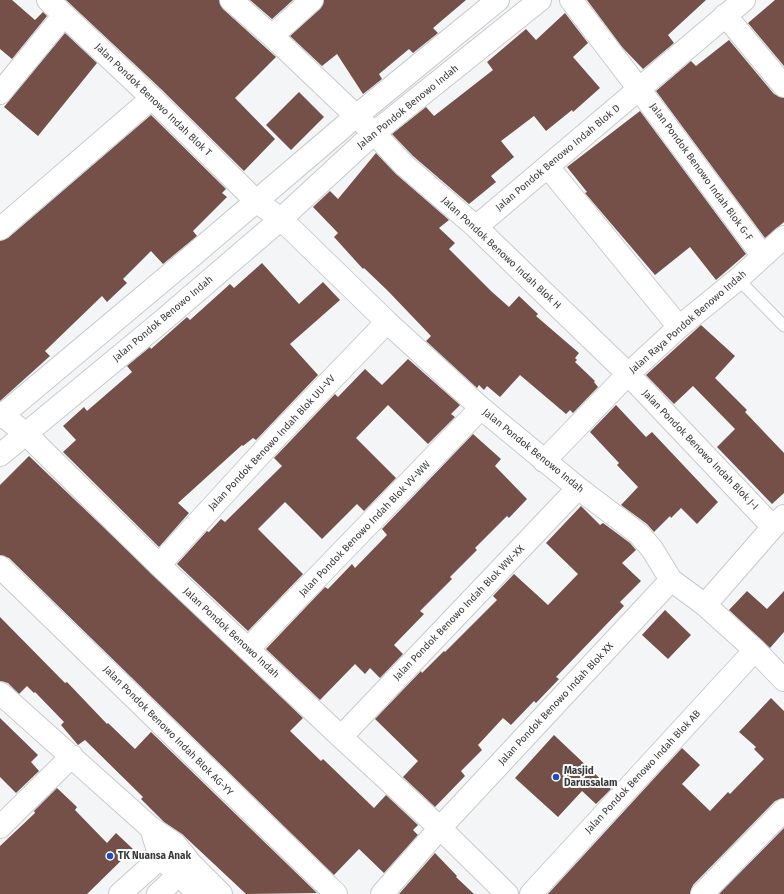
<!DOCTYPE html>
<style>
body{margin:0}
canvas{display:block;background:#f3f5f7}
</style>
<canvas width="784" height="894"></canvas>
<script>
const ctx = document.querySelector('canvas').getContext('2d');
ctx.lineJoin = 'round';
function paint(path, color) { ctx.fillStyle = color; ctx.fill(path, 'evenodd'); }
const poly = rows => new Path2D(rows.map(r => 'M' + r).join(''));
function strokePath(path, color, width, dash) { ctx.strokeStyle = color; ctx.lineWidth = width; ctx.lineCap = dash ? 'butt' : 'round'; ctx.setLineDash(dash || []); ctx.stroke(path); }
function label(font, color, halo, rows, align = 'center') {
  ctx.font = font + ' "Fira Sans",sans-serif'; ctx.lineWidth = 4; ctx.setLineDash([]); ctx.textBaseline = 'middle'; ctx.strokeStyle = halo; ctx.fillStyle = color; for (const [text, x, y, turn = 0] of rows) {
    ctx.save(); ctx.translate(x, y); ctx.rotate((+turn || 0) * Math.PI / 180); ctx.textAlign = isNaN(turn) ? turn : align; if (halo) ctx.strokeText(text, 0, 0); ctx.fillText(text, 0, 0); ctx.restore();
  }
}
const building = poly([
 [0,0,12,0,35,20,43,12,47,16,12,59,0,49],
 [66,0,219,0,223,9,276,57,235,98,275,139,244,171,161,89],
 [250,0,293,0,272,19],
 [324,0,466,0,433,28,438,33,413,53,409,49,379,74,382,79,363,94,337,54,322,66,290,36,320,9],
 [587,0,706,0,668,35,674,43,643,69,622,47],
 [775,0,784,0,784,66,748,23],
 [565,13,588,43,573,57,600,88,573,112,572,110,546,131,534,116,501,141,514,157,491,176,496,182,469,204,413,156,392,134,426,107,434,116,493,70,487,62,526,29,536,40],
 [65,33,97,63,38,136,4,107],
 [729,40,774,94,784,98,784,222,765,238,656,91,691,61,696,66],
 [299,92,324,117,291,150,266,125],
 [640,111,746,254,716,280,690,247,655,275,585,193,587,192,567,167],
 [151,115,226,189,222,193,227,197,193,231,197,236,163,264,151,251,123,279,127,283,107,302,102,296,45,351,50,356,0,401,0,241,8,238],
 [376,153,396,174,449,220,439,228,455,243,449,249,491,291,509,307,519,296,538,314,536,316,579,353,575,358,577,360,575,362,595,381,594,382,598,387,573,413,570,410,566,414,520,375,500,397,487,386,484,390,479,385,477,388,426,341,431,336,388,291,364,268,363,269,334,237,338,233,313,207,330,191,338,199],
 [262,263,299,304,323,282,340,300,290,344,318,375,256,440,253,438,243,446,242,445,178,503,189,513,159,547,63,452,76,440,63,426,84,407,87,411,132,372,127,366,150,347,151,349,187,317,190,320,230,284,234,288],
 [701,325,735,356,715,378,747,410,745,412,784,453,784,493,772,504,717,447,735,429,693,386,674,404,646,375],
 [408,359,460,405,451,414,455,417,428,444,388,405,356,438,396,478,364,511,357,504,322,539,285,502,258,529,303,574,248,631,177,564,207,531,209,532,221,519,225,522,282,466,274,458,335,394,338,397,365,369,382,385],
 [616,405,646,437,652,432,718,502,697,524,681,508,671,518,670,516,654,532,647,524,621,505,638,487,617,465,619,463,590,432],
 [473,434,501,459,495,466,527,499,509,518,507,516,475,548,477,550,450,577,452,579,420,611,424,614,394,645,403,654,380,678,370,668,365,674,355,664,320,700,266,649,325,587,328,589,352,564,355,568,387,535,382,529],
 [29,456,303,718,290,731,321,761,323,759,374,808,386,795,418,825,413,830,418,835,384,873,359,849,334,875,9,558,0,555,0,485],
 [581,506,600,525,603,523,630,543,636,550,622,563,641,581,620,602,624,606,556,677,559,679,536,703,534,701,511,725,503,718,478,745,482,750,461,771,465,776,435,807,403,777,418,761,375,719,421,671,422,673,444,651,445,652,497,600,493,596,514,574,548,605,578,574,546,543],
 [747,591,767,609,784,591,784,632,770,648,729,610],
 [665,610,691,635,668,659,642,635],
 [0,617,65,683,67,682,107,724,108,723,135,749,151,732,317,893,246,894,182,834,164,822,141,799,143,797,85,740,78,745,61,725,64,722,35,692,34,693,27,686,19,694,8,683,0,681],
 [771,698,784,711,784,798,775,801,693,885,690,894,548,894,682,748,700,765,682,784,710,811,728,792,730,794,764,759,754,749,756,747,739,732],
 [0,718,38,755,31,762,39,771,16,793,0,777],
 [554,735,611,789,596,804,582,791,558,817,515,778],
 [57,788,77,807,75,810,107,843,116,833,133,849,87,894,0,894,0,846,35,813,34,811],
 [784,828,784,894,719,894],
 [435,853,457,876,456,877,474,894,399,894]
]);
const lane = poly([
 [738,279,784,326]
]);
const street = poly([
 [48,0,152,98,257,202,281,219,387,322,481,408,578,488,639,534,652,549,671,580,705,605,755,650,784,680],
 [231,0,272,36,374,133,404,165,476,227,628,374,773,527],
 [571,0,639,89,763,256],
 [725,15,784,86],
 [272,36,312,0],
 [0,93,64,15],
 [548,167,679,327],
 [476,227,744,0],
 [0,229,152,98],
 [0,413,26,434,159,565,341,737,440,828,507,894],
 [0,417,192,256,355,117,498,0],
 [0,455,161,322,281,219,374,133,540,0],
 [544,461,628,374,679,327,738,279,784,237],
 [159,565,278,435,387,322],
 [0,567,336,894],
 [705,605,773,527,784,516],
 [248,649,481,408],
 [0,693,151,828,175,844,191,864,221,894],
 [341,737,578,488],
 [0,827,72,756],
 [151,828,160,857,199,894],
 [120,894,171,848],
 [158,894,188,866],
 [382,894,440,828,671,580],
 [531,894,755,650],
 [702,894,784,810]
]);
const markers = [
 [556,777,4,"#1e4dba"],
 [110,856,4,"#1e4dba"]
];
const streetNames = [
 ["Jalan Pondok Benowo Indah Blok T",153,100,44],
 ["Jalan Pondok Benowo Indah",408,107,-39],
 ["Jalan Pondok Benowo Indah Blok D",558,158,-40],
 ["Jalan Pondok Benowo Indah Blok G-F",701,172,54],
 ["Jalan Pondok Benowo Indah Blok H",501,253,43],
 ["Jalan Pondok Benowo Indah",163,319,-40],
 ["Jalan Raya Pondok Benowo Indah",688,322,-41],
 ["Jalan Pondok Benowo Indah Blok UU-VV",272,443,-47],
 ["Jalan Pondok Benowo Indah Blok J-I",700,450,46],
 ["Jalan Pondok Benowo Indah",533,451,39],
 ["Jalan Pondok Benowo Indah Blok VV-WW",365,529,-46],
 ["Jalan Pondok Benowo Indah Blok WW-XX",459,613,-46],
 ["Jalan Pondok Benowo Indah",231,633,43],
 ["Jalan Pondok Benowo Indah Blok XX",556,704,-47],
 ["Jalan Pondok Benowo Indah Blok AG-YY",168,731,45],
 ["Jalan Pondok Benowo Indah Blok AB",643,772,-47]
];
const poiNames = [
 ["Masjid",564,771],
 ["Darussalam",564,783],
 ["TK Nuansa Anak",118,856]
];
paint(building, '#745048');
strokePath(lane, '#c8cacd', 13);
strokePath(street, '#c8cacd', 24);
strokePath(lane, '#fff', 11);
strokePath(street, '#fff', 22);
for (const [x, y, r, color] of markers) { const dot = new Path2D(); dot.arc(x, y, r, 0, 2 * Math.PI); ctx.fillStyle = color; ctx.fill(dot); strokePath(dot, '#fff', 1.5); }
label('10px', '#383839', '#fff', streetNames);
label('bold 10px', '#383839', '#fff', poiNames, 'left');
</script>
